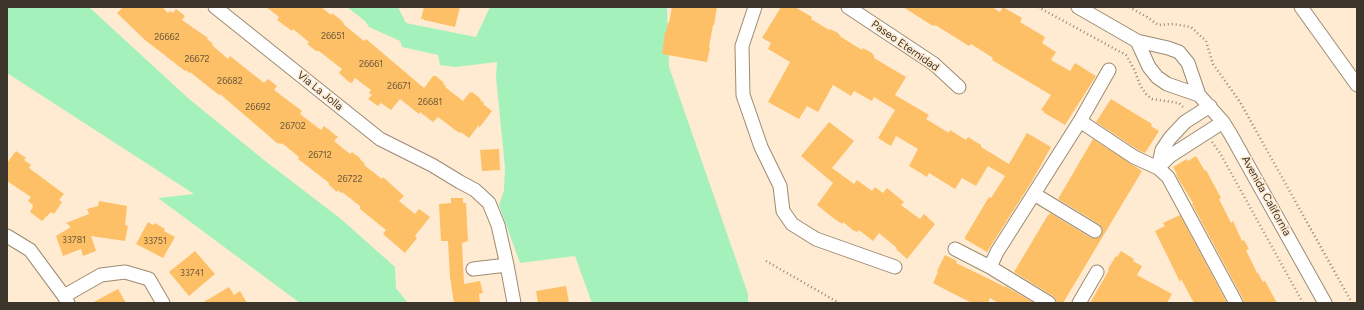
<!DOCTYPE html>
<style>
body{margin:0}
#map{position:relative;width:1364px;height:310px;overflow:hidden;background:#ffebd1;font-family:Figtree,sans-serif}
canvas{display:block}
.frame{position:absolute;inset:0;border:8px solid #3c352b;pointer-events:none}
</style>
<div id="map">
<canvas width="1364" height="310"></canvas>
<div class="frame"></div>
</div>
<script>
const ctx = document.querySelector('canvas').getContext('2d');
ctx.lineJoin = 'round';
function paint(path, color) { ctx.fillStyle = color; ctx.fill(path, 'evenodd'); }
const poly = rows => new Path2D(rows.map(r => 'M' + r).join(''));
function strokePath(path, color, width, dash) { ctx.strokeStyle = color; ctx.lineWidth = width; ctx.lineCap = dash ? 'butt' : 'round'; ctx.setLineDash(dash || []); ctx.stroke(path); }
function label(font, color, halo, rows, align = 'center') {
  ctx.font = font + ' Figtree,sans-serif'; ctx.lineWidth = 3.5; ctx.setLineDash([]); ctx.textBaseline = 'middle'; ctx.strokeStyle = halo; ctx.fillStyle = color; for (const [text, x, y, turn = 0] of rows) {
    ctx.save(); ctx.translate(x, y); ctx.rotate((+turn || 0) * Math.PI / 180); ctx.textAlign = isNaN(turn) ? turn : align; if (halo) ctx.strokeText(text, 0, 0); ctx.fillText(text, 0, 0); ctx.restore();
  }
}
const green = poly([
 [7,7,89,7,188,98,264,160,341,219,395,267,396,288,408,303,300,303,158,198,194,194,7,73],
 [347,7,398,7,406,23,476,37,490,7,667,7,669,67,748,294,748,303,592,303,575,256,520,263,499,205,504,190,505,167,496,77,497,62,455,67,440,65,438,55,402,47,400,41,369,27,365,21]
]);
const building = poly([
 [123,7,162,7,168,13,170,11,173,13,176,9,185,16,182,20,208,38,207,39,213,44,212,45,228,59,230,56,264,83,268,79,277,86,274,90,302,111,300,114,321,130,324,126,338,137,334,141,350,154,352,152,360,158,360,159,365,164,364,165,382,179,383,177,404,196,399,201,415,214,419,209,430,217,415,236,417,238,405,253,383,234,386,230,360,209,360,206,342,192,341,193,338,190,337,192,329,185,329,184,328,182,298,159,299,157,282,143,281,144,277,143,220,94,219,95,190,72,189,73,186,70,185,71,145,40,117,13],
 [266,7,321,7,331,15,332,13,342,21,344,24,343,24,364,41,366,39,424,88,433,76,436,76,444,83,443,84,446,86,445,87,463,101,470,92,471,93,472,92,481,99,480,100,484,103,483,104,492,111,479,128,479,125,469,138,461,132,460,133,455,130,438,117,433,122,420,112,419,114,400,99,391,110,381,103,378,106,368,99,372,95,369,93,371,90,355,78,352,83,349,82,339,73,342,69,319,51,316,51,307,44,309,42,293,29,292,31,277,20,279,17],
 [424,7,460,7,455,27,424,20,424,19,421,19],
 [672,7,717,7,714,25,713,25,709,47,710,48,707,62,662,54,665,32,666,32,668,23,669,23],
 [781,7,795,7,812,17,811,19,829,30,830,29,838,33,841,37,862,50,863,48,872,53,874,56,874,58,906,77,895,95,929,115,926,119,949,133,950,130,966,140,968,137,981,145,981,147,1009,164,1027,133,1051,147,1032,181,987,252,965,239,965,237,989,197,991,198,1005,176,988,166,976,186,962,178,955,189,929,173,927,177,909,166,918,149,896,136,891,146,878,138,895,110,874,97,872,101,854,91,851,96,833,85,818,112,807,106,799,119,768,102,790,62,768,49,771,43,762,38],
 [903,7,992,7,1000,12,1003,7,1022,18,1020,22,1045,37,1042,43,1056,52,1051,60,1070,71,1075,63,1096,76,1065,125,1043,112,1044,111,1041,110,1051,95,992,60,993,58,971,44,969,46,937,26,933,25,933,26],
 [1111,99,1152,124,1151,126,1159,131,1145,153,1138,150,1096,122],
 [829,122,854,141,832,168,854,184,857,180,872,191,875,187,883,193,887,188,904,202,901,205,920,219,924,214,935,224,907,259,896,249,897,248,879,233,873,241,859,230,857,232,855,231,854,231,843,222,842,224,832,217,817,205,833,183,801,156],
 [1093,139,1142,171,1063,303,1057,303,1056,299,1053,296,1014,272,1048,215,1049,215,1050,213,1091,238,1098,238,1102,235,1102,228,1099,224,1058,199],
 [499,149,500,170,482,171,480,150],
 [16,151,26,158,24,160,31,165,29,168,64,194,59,200,62,202,54,214,51,212,42,221,30,212,33,207,32,206,33,205,28,201,31,197,7,181,7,163],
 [1196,156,1205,171,1206,170,1221,198,1219,199,1231,223,1233,221,1242,241,1244,240,1249,249,1246,250,1257,273,1258,273,1263,282,1265,281,1277,303,1244,303,1243,299,1192,204,1193,203,1176,175,1177,174,1173,167,1187,159,1188,161],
 [451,198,463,198,463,203,466,203,468,241,462,243,464,284,480,281,483,293,479,294,480,303,454,303,450,277,448,241,441,241,439,204,451,203],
 [99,201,127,206,125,225,128,226,125,241,91,236,96,251,83,256,81,249,63,256,56,236,71,227,66,223,89,214,87,209,98,206],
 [1180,215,1227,303,1194,303,1181,279,1180,282,1155,231,1165,226,1163,223],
 [148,222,153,225,155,223,165,229,164,231,175,237,163,258,136,244],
 [195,251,215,274,189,296,169,272],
 [1121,251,1134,259,1133,261,1142,266,1137,275,1172,294,1167,303,1090,303,1109,270,1108,269,1116,256,1117,257],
 [945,255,957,261,956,263,981,275,1005,287,1005,286,1034,303,998,303,990,298,988,303,972,303,948,291,933,283,938,272,937,271],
 [566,286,569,303,538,303,536,291],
 [229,287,234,295,240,291,247,303,202,303],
 [118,289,126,303,92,303]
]);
const path = poly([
 [1038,7,1126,55,1134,69,1140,85,1146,94,1152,99,1179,103,1184,108],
 [1129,7,1147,17,1158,25,1173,24,1191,27,1206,41,1213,64,1240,102,1352,303],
 [1212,142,1220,153,1303,303],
 [766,261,839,303]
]);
const minor = poly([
 [215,7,380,139,432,165,460,182,475,190,489,203,498,225,507,265,514,303],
 [755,7,742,46,743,95,761,147,780,186,783,211,792,224,816,239,895,267],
 [848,7,934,64,959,87],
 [1078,7,1137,41],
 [1301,7,1357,85],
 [1137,41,1168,48,1179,52,1188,63,1199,95,1167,84,1157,77,1149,67,1137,41],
 [1199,95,1223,122,1231,135,1325,303],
 [1080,121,1134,157,1158,168,1168,177,1236,303],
 [1158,168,1162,150,1170,138,1185,122,1210,106],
 [1158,168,1170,156,1223,122],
 [1034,194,1095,231],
 [7,236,30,250,64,296,68,303],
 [955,249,990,267,1049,303],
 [990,267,997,252,1080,121,1109,70],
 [473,269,507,265],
 [64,296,101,275,125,272,149,279,163,303],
 [1079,303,1097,272]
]);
const numberNames = [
 ["26651",333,36],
 ["26662",167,37],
 ["26672",197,59],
 ["26661",371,64],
 ["26682",230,81],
 ["26671",399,86],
 ["26681",430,102],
 ["26692",258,107],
 ["26702",293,126],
 ["26712",320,155],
 ["26722",350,179],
 ["33781",74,240],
 ["33751",155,241],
 ["33741",192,273]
];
const streetNames = [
 ["Paseo Eternidad",905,46,35],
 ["Via La Jolla",320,91,39],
 ["Avenida California",1266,196,61]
];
paint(green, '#a5f1bb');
paint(building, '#fdc067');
strokePath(minor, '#9c8b72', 15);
strokePath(path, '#948776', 2.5, [1, 3]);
strokePath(minor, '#fff', 13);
label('9px', '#6c583a', null, numberNames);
label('11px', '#3c352b', '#ffebd1', streetNames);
</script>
